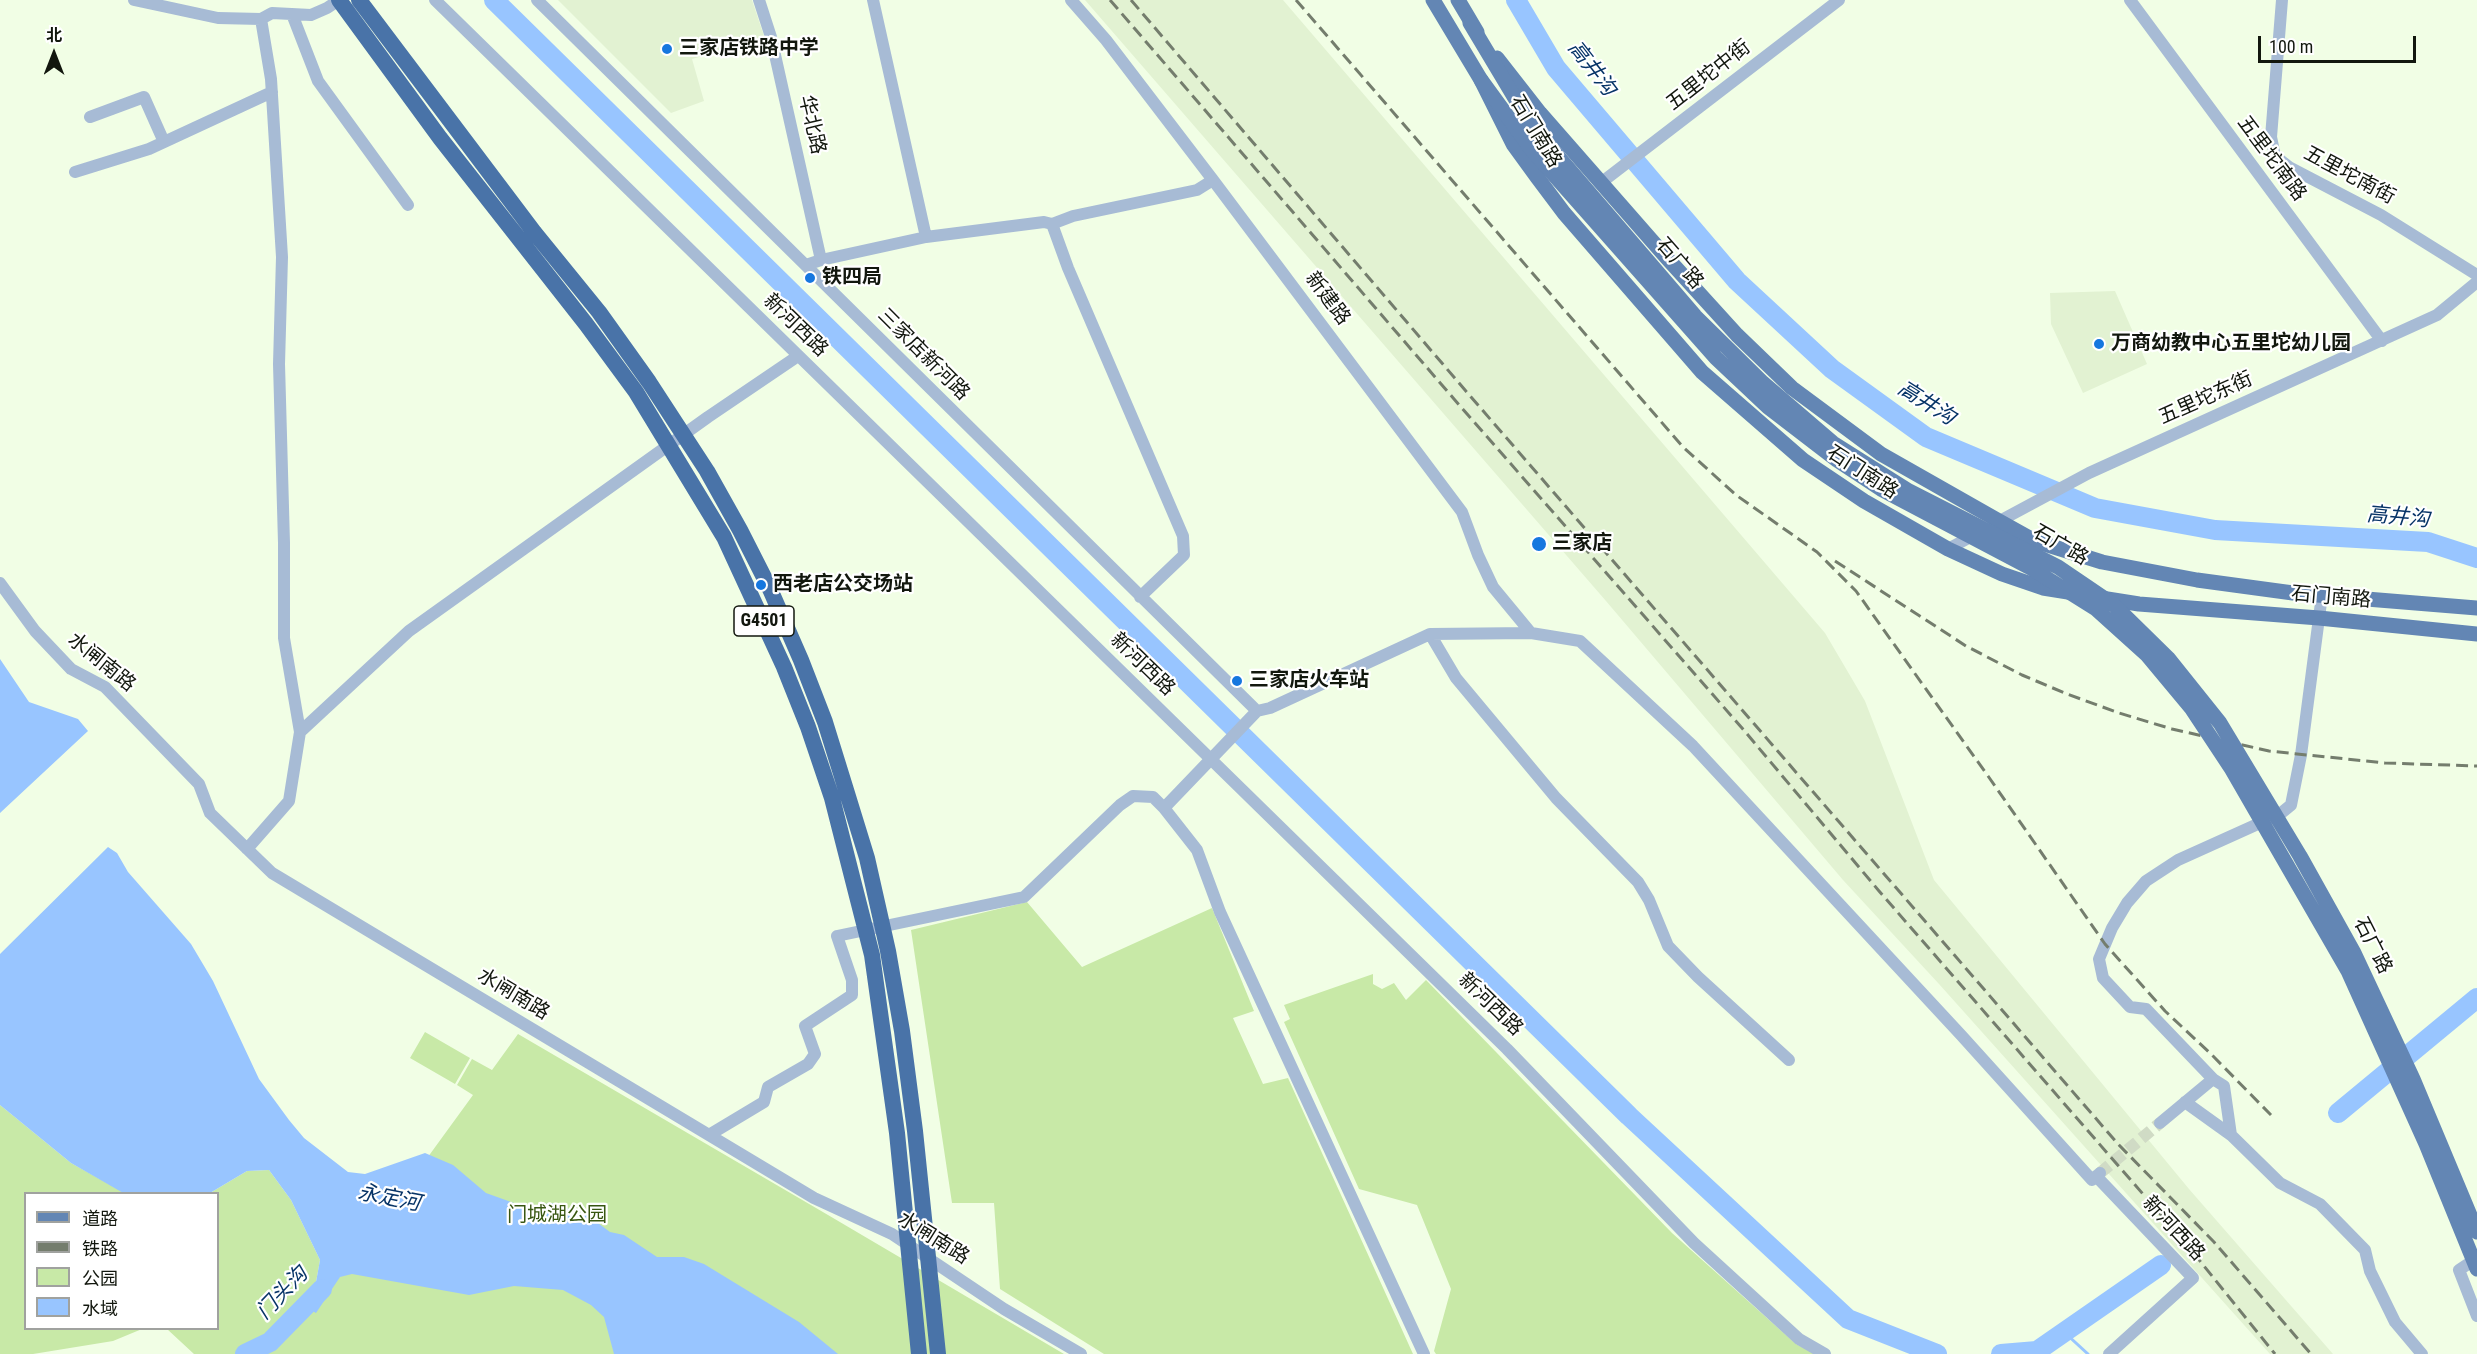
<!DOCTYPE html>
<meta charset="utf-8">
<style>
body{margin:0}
#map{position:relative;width:2477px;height:1354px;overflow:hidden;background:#f1fee5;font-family:"Roboto Condensed","Noto Sans SC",sans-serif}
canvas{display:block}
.legend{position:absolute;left:24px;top:1192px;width:195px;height:138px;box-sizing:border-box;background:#fff;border:2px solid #a0a29f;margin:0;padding:8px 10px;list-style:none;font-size:18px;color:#12170e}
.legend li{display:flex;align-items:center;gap:12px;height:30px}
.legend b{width:30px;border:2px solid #a0a29f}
.north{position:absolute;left:24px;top:24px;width:60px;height:60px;-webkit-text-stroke:4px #fff;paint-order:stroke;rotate:0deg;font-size:16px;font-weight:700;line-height:24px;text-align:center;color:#12170e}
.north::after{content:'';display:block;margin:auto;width:21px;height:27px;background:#12170e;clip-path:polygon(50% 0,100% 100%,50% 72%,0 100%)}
.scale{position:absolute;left:2258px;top:36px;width:158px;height:27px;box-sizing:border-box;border:3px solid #12170e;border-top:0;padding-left:8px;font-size:18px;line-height:21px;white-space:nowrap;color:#12170e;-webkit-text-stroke:4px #fff;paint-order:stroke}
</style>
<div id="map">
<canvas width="2477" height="1354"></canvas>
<ul class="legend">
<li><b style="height:8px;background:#6386b4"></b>道路</li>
<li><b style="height:8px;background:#747d6d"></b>铁路</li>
<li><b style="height:16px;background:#c8e9a7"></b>公园</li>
<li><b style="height:16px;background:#98c5ff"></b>水域</li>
</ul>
<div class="north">北</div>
<div class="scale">100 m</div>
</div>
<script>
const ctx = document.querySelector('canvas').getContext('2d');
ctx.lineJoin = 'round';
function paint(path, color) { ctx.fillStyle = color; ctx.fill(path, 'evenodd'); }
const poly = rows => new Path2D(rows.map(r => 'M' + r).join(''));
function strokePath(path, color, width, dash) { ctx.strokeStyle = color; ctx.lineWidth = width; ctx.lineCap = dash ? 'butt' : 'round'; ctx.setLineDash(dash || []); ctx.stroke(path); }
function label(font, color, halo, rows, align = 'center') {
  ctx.font = font + ' "Roboto Condensed","Noto Sans SC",sans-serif'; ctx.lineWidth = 4.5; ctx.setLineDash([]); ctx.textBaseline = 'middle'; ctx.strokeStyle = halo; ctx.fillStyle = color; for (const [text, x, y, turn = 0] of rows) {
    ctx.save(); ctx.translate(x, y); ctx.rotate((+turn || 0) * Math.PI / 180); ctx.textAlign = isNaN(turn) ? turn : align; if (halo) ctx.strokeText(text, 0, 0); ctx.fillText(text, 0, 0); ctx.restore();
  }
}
const built = poly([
 [558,0,752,0,765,39,692,59,704,101,671,113],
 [1085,0,1283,0,1825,633,1865,701,1934,880,2189,1189,2333,1354,2270,1354,1939,984,1843,880,1606,601],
 [2115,291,2147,364,2083,393,2051,324,2050,293]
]);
const green = poly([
 [1027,902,1082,967,1212,908,1254,1011,1233,1018,1263,1084,1288,1078,1413,1354,1104,1354,1000,1289,994,1203,952,1203,911,930],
 [1373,974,1373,984,1382,989,1394,983,1406,1000,1426,980,1672,1233,1796,1344,1815,1354,1436,1354,1434,1351,1451,1289,1417,1205,1359,1189,1284,1022,1290,1019,1284,1005],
 [425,1032,470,1058,455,1084,410,1058],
 [518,1034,828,1215,1064,1354,194,1354,167,1329,218,1328,218,1194,210,1193,247,1171,269,1170,291,1200,320,1260,316,1282,303,1298,353,1260,473,1095,457,1085,472,1059,492,1070],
 [0,1105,71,1163,125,1193,26,1194,26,1328,142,1329,113,1341,33,1354,0,1354]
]);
const water = poly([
 [0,659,29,702,78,719,88,731,0,813],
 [108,847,117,853,128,872,191,944,213,981,259,1079,289,1120,304,1138,348,1172,365,1174,425,1153,453,1165,486,1193,525,1207,552,1203,587,1215,610,1232,624,1235,657,1257,684,1257,704,1264,799,1322,838,1354,614,1354,604,1317,591,1305,563,1290,514,1286,469,1295,352,1274,340,1277,316,1313,306,1307,300,1301,316,1282,320,1260,291,1200,269,1170,247,1171,210,1193,125,1194,71,1163,0,1105,0,954]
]);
const stream = poly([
 [2064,1332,2088,1354]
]);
const river = poly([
 [494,0,1629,1116,1848,1319,1937,1354],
 [1516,0,1556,68,1737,281,1832,369,1926,437,2095,508,2215,530,2428,542,2477,558],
 [2338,1113,2477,998],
 [245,1354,270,1342,322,1289],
 [2001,1354,2037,1351,2161,1265]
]);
const minorTunnel = poly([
 [2100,1173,2160,1123]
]);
const minor = poly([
 [134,0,218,18,261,19,272,13,311,15,327,8,339,0],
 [435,0,1507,1049,1694,1243,1799,1339,1825,1354],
 [537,0,1257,711],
 [759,0,771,37,821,260],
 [873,0,926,237],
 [1071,0,1106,40,1213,180,1462,512,1478,555,1493,587,1531,633],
 [2130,0,2382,341],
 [2282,0,2271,137,2275,156,2289,167,2381,215,2477,275],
 [292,14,318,81,408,205],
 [261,19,271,79,282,257,279,364,284,543,284,638,300,732],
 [90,117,144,97,164,142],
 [75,172,149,149,272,92],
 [1602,182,1839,0],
 [1052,224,1068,268,1183,536,1184,555,1140,597],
 [806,265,821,260,926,237,1044,222,1052,224,1073,216,1197,190,1213,180],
 [1994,524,2089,473,2437,315,2477,282],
 [1948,549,1976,534],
 [0,583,35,631,71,669,105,687,199,784,210,813,272,873,814,1198,892,1234,1004,1309,1081,1354],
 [1430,634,1456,678,1556,798,1638,882,1649,900,1668,946,1698,977,1789,1060],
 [1257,711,1270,708,1430,634,1531,633,1580,641,1693,746,1961,1035,2092,1180,2100,1173],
 [1164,808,1257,711],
 [247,849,289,801,300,732,409,631,708,417,798,356],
 [2185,1102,2231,1135,2280,1183,2320,1204,2365,1250,2370,1271,2395,1322,2422,1354],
 [2160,1123,2213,1079],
 [709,1135,764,1102,768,1087,808,1064,815,1054,805,1026,852,995,852,980,837,936,1024,897,1120,805,1133,796,1153,797,1164,808,1197,850,1220,912,1424,1354],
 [2231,1135,2224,1086,2213,1079,2146,1009,2130,1007,2103,978,2099,959,2112,928,2127,903,2146,881,2178,860,2280,814,2291,805,2301,755,2322,595],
 [2096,1176,2193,1278,2109,1354],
 [2477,1258,2459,1270,2477,1316]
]);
const major = poly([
 [1433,0,1481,80,1513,144,1537,177,1564,213,1702,372,1803,460,1864,501,1948,549,2002,574,2043,588,2068,592],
 [1458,0,1477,32],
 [1497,58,1540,113,1667,258,1737,335,1792,388,1881,454,1999,521,2035,541,2102,562,2197,580,2293,593,2477,608],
 [2101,598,2139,604,2319,618,2477,634]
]);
const rail = poly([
 [1110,0,1454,399,1742,728,1879,891,2183,1240,2275,1354],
 [1131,0,1465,390,2118,1144,2214,1242,2311,1354],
 [1296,0,1683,447,1736,495,1817,552,1856,591,1988,776,2105,944,2165,1011,2210,1053,2271,1115],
 [1835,561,1966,646,2022,675,2067,694,2119,713,2172,729,2269,751,2385,763,2477,766]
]);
const majorBridge = poly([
 [1470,23,1531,125,1695,316,1763,383,1833,443,1909,491,2058,567,2114,605,2168,658,2220,723,2300,856,2354,953,2413,1079,2477,1232],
 [1481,80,1532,150,1716,358,1768,407,1837,460,1881,489,2029,567,2096,609,2147,655,2192,709,2231,768,2348,971,2426,1144,2477,1269]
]);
const highwayBridge = poly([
 [339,0,440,138,586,324,636,392,724,537,784,667,808,727,832,798,872,955,897,1133,919,1354],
 [359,0,534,232,599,312,649,382,707,471,740,530,770,589,801,660,825,722,847,793,867,858,888,951,902,1031,915,1131,938,1354]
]);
const markers = [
 [667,49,6,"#1677df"],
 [810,278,6,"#1677df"],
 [2099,344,6,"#1677df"],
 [1539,544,8,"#1677df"],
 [761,585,6,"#1677df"],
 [1237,681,6,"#1677df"]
];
const shields = [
 [764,621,60]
];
const shieldNames = [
 ["G4501",764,621]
];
const poiNames = [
 ["三家店铁路中学",679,49],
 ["铁四局",822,278],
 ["万商幼教中心五里坨幼儿园",2111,344],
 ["三家店",1552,544],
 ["西老店公交场站",773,585],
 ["三家店火车站",1249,681]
];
const streetNames = [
 ["五里坨中街",1709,76,-38],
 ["华北路",811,125,77],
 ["石门南路",1535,132,59],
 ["五里坨南路",2271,159,53],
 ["五里坨南街",2349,176,28],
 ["石广路",1679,264,49],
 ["新建路",1327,299,53],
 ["新河西路",795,326,44],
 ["三家店新河路",923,355,45],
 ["五里坨东街",2206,399,-24],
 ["石门南路",1862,473,33],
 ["石广路",2060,546,30],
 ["石门南路",2331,598,5],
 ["水闸南路",101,663,39],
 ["新河西路",1142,665,44],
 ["石广路",2372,946,63],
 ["水闸南路",513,995,31],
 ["新河西路",1490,1005,44],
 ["新河西路",2173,1229,47],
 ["水闸南路",933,1239,32]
];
const parkNames = [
 ["门城湖公园",557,1216]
];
const waterNames = [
 ["高井沟",1591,69,52],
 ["高井沟",1926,404,32],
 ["高井沟",2398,518,5],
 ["永定河",389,1199,11],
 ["门头沟",283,1294,-46]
];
paint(built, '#e2f2d2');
paint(green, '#c8e9a7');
paint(water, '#98c5ff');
strokePath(stream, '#98c5ff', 3);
strokePath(river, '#98c5ff', 20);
strokePath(minorTunnel, '#d0dbc5', 12, [12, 6]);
strokePath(minor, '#a7bbd5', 12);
strokePath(major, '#6386b4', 15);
strokePath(rail, '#747d6d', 3, [12, 6]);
strokePath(majorBridge, '#6386b4', 15);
strokePath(highwayBridge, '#4973a8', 16);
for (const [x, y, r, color] of markers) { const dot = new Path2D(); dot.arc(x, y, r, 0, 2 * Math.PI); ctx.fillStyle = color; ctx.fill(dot); strokePath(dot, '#fff', 2); }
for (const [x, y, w] of shields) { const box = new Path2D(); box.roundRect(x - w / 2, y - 15, w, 30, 4.5); ctx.fillStyle = '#fff'; ctx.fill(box); strokePath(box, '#12170e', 1.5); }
label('bold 18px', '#12170e', null, shieldNames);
label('bold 20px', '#12170e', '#fff', poiNames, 'left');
label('20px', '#12170e', '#fff', streetNames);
label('20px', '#395712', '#fff', parkNames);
label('italic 21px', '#073467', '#fff', waterNames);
</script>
